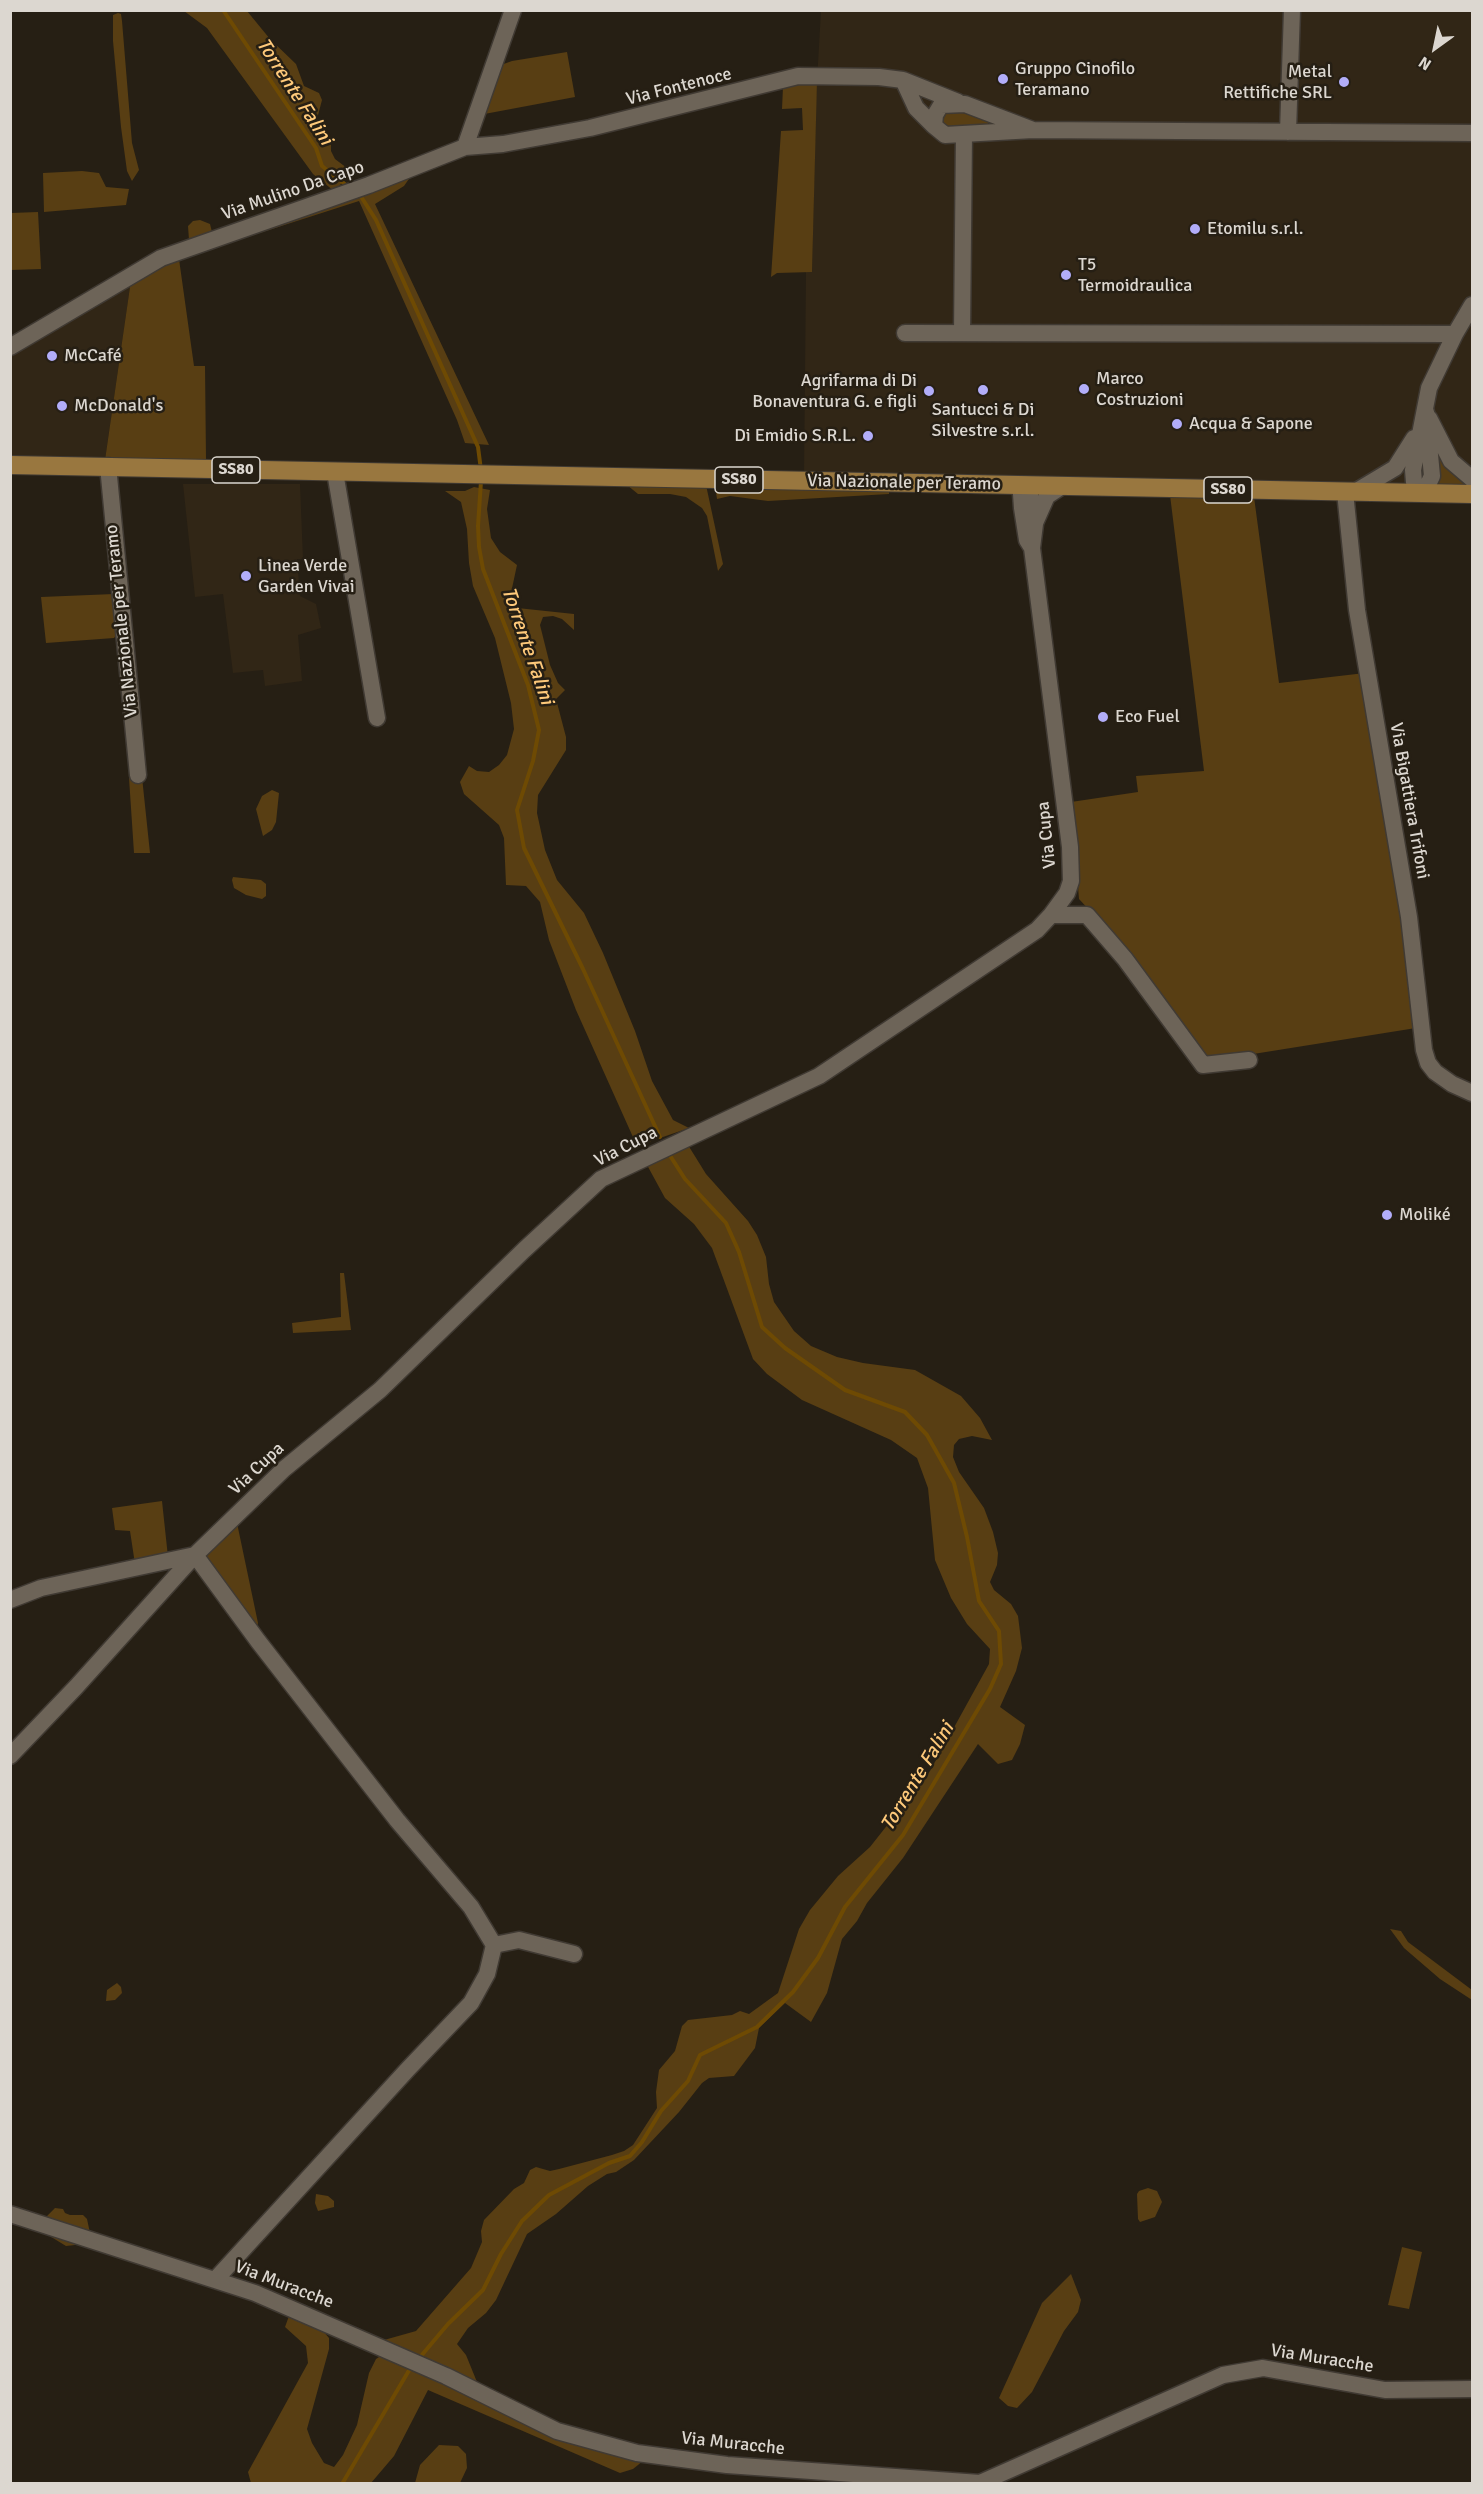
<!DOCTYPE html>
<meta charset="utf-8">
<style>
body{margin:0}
#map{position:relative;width:1483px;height:2494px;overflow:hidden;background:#261f14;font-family:Signika,sans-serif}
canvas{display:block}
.frame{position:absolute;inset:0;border:12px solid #dcd7d0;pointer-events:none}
.north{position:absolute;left:1405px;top:18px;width:60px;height:60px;-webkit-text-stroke:4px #261f14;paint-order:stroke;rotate:213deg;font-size:16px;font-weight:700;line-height:24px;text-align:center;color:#dcd7d0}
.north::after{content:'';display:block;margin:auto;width:21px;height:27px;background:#dcd7d0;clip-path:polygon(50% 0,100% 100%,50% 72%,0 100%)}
</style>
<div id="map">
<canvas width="1483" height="2494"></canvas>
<div class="frame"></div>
<div class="north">N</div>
</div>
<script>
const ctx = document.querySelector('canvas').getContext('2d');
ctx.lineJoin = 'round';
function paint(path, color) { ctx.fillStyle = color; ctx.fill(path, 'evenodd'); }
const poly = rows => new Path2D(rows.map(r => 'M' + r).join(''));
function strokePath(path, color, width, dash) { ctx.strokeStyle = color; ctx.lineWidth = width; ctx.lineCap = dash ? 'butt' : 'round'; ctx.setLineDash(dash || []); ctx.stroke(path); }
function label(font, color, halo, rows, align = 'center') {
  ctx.font = font + ' Signika,sans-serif'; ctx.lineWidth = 5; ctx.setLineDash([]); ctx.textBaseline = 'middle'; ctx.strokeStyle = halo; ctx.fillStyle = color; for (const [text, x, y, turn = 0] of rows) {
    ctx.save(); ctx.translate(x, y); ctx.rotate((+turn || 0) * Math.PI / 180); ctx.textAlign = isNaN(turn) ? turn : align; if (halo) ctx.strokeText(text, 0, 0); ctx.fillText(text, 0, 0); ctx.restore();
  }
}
const built = poly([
 [821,11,1472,11,1472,488,804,475,806,272,812,271,816,98],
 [131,280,105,460,11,458,11,354],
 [183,484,300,484,303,559,297,559,300,596,316,604,321,628,298,635,302,681,265,686,263,670,233,673,223,594,195,597]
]);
const green = poly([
 [184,11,247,11,270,39,296,64,304,86,319,93,322,100,317,119,331,138,331,151,335,159,347,168,341,184,334,191,313,174,207,28],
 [118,13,121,14,122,21,132,143,139,170,132,181,127,171,121,127,113,41,113,15],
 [567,52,575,97,479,115,498,66,512,61],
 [817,82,812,272,777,273,771,277,781,131,803,130,802,108,782,109,783,87],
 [949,108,988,122,988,125,944,128,940,124,941,110],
 [82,171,99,173,106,187,129,189,126,205,44,212,43,173],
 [411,176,404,186,375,204,489,445,465,443,457,420,359,201,179,259,194,366,205,366,206,459,105,460,131,280,179,259],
 [38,212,41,269,11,270,11,213],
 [200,220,210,224,212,232,189,240,188,226,193,221],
 [1438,455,1450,471,1466,484,1435,484],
 [627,485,706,485,723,564,718,571,707,516,702,508,686,497,670,494,638,494],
 [715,486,889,490,889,494,768,501,730,496,717,499],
 [474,487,490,490,487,509,491,538,500,552,517,565,508,607,574,614,574,630,562,619,553,616,543,617,540,625,550,665,558,683,565,690,556,699,566,737,566,750,538,795,537,813,545,850,557,880,584,913,603,953,635,1031,652,1081,673,1120,689,1128,637,1146,576,1010,549,940,540,902,526,886,506,885,504,838,499,825,464,794,460,782,469,766,477,771,489,772,499,765,507,755,514,729,511,703,495,638,473,586,469,563,467,529,461,502,445,491,465,491],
 [1170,495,1254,497,1279,683,1365,673,1385,795,1416,1028,1247,1055,1207,1057,1106,928,1079,899,1071,802,1138,792,1136,776,1204,771],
 [114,594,118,633,114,638,46,643,41,597],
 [142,777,150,853,134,853,129,778],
 [272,790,279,793,276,822,272,830,263,836,256,809,262,796],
 [233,877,261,880,266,884,266,896,262,899,246,895,234,888,232,880],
 [688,1145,706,1174,748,1221,757,1235,766,1257,769,1284,774,1302,794,1331,811,1346,837,1357,863,1363,915,1370,961,1396,980,1418,992,1440,972,1436,959,1439,954,1445,953,1457,959,1472,984,1508,993,1532,998,1553,997,1565,990,1582,994,1590,1011,1604,1018,1616,1022,1648,1016,1671,1000,1707,1025,1725,1020,1744,1012,1760,998,1764,978,1744,903,1858,867,1903,857,1921,842,1939,827,1993,811,2022,785,2003,759,2028,755,2048,734,2076,709,2078,702,2083,679,2112,634,2160,616,2172,607,2174,588,2186,556,2214,527,2234,496,2300,486,2313,468,2328,457,2344,466,2355,477,2382,377,2342,416,2331,471,2268,482,2242,481,2231,484,2220,514,2189,524,2183,530,2170,536,2167,550,2171,559,2169,612,2155,624,2151,633,2145,657,2108,656,2092,659,2070,675,2051,682,2026,688,2020,732,2015,740,2011,749,2014,778,1993,799,1929,810,1910,838,1876,870,1847,930,1771,989,1664,990,1649,967,1624,951,1598,935,1560,928,1488,917,1458,891,1440,802,1400,767,1374,753,1359,712,1248,694,1224,665,1198,647,1165],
 [340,1273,344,1273,351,1330,293,1333,292,1323,341,1317],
 [162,1501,168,1557,135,1564,130,1531,115,1530,112,1508],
 [237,1523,258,1623,256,1631,200,1558],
 [1390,1929,1401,1931,1408,1942,1472,1990,1472,2000,1440,1979,1404,1948],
 [117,1983,121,1987,122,1993,115,2000,106,2001,107,1990],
 [1148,2188,1157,2191,1162,2202,1155,2217,1140,2222,1138,2219,1137,2194,1139,2191],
 [316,2194,328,2196,334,2201,334,2207,318,2211,315,2203],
 [55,2208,63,2209,65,2213,70,2215,83,2215,87,2219,90,2233,84,2242,75,2245,66,2246,43,2232,43,2220],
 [1402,2247,1422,2252,1409,2309,1388,2305],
 [1071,2274,1081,2300,1078,2312,1064,2331,1032,2392,1017,2408,1008,2406,999,2398,1042,2303],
 [289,2316,324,2332,329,2338,329,2349,307,2429,312,2443,324,2463,334,2467,343,2455,357,2425,369,2373,376,2359,382,2355,643,2461,633,2469,620,2473,428,2390,394,2456,371,2483,251,2483,248,2472,308,2363,306,2346,285,2327],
 [439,2445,458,2446,466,2454,467,2468,460,2483,415,2483,420,2465]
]);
const stream = poly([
 [223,10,316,148,322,166,346,185],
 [360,195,376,220,478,447,481,470],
 [481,481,478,526,479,547,483,569,528,685,539,730,533,761,517,810,524,848,583,969,660,1137],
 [421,2356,448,2324,483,2290,501,2254,522,2221,549,2195,609,2163,630,2156,642,2142,661,2111,688,2081,700,2055,757,2027,793,1992,818,1958,845,1907,903,1835,990,1689,1001,1664,999,1631,979,1601,967,1537,954,1483,927,1435,905,1412,845,1390,785,1348,762,1327,739,1252,726,1223,685,1179,669,1154],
 [342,2484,411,2367]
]);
const minor = poly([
 [934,126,916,108,903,80,958,102],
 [1033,130,965,104,941,105,935,115,934,126,945,135,1033,130,1472,133],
 [1288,132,1292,10],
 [465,147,513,10],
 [905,333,1455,334],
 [962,333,964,134],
 [10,347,161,258,369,185,465,147,503,144,590,128,798,76,879,77,903,80],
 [1426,412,1432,476,1424,493,1414,482,1413,470,1429,388,1455,334,1472,305],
 [1429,418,1451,461,1472,479],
 [108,466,138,775],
 [335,472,377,718],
 [1345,492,1357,610,1409,917,1424,1050,1428,1063,1435,1072,1452,1084,1472,1093],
 [1355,492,1395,468,1414,438],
 [1035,523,1047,496,1062,486],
 [1051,915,1087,915,1125,959,1203,1065,1249,1060],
 [10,1600,41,1588,195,1555,258,1641,397,1820,471,1907,494,1945,487,1974,471,2003,408,2069,215,2280],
 [10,1756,76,1687,195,1555,284,1469,380,1390,524,1250,601,1179,819,1076,1037,930,1051,915,1067,893,1071,881,1070,847,1032,548,1027,540,1022,508,1021,494,1025,486,1030,494,1035,524,1032,548],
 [494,1945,519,1940,574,1954],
 [10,2214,255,2293,446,2376,557,2431,637,2453,727,2465,980,2483,1223,2375,1263,2368,1385,2390,1472,2389]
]);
const major = poly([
 [10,465,1472,494]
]);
const markers = [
 [1003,79,6,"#b2adf9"],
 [1344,82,6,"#b2adf9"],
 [1195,229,6,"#b2adf9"],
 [1066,275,6,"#b2adf9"],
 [52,356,6,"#b2adf9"],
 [1084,389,6,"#b2adf9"],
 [983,390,6,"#b2adf9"],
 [929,391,6,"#b2adf9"],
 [62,406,6,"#b2adf9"],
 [1177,424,6,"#b2adf9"],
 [868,436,6,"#b2adf9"],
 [246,576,6,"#b2adf9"],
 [1103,717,6,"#b2adf9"],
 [1387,1215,6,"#b2adf9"]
];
const shields = [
 [236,470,48],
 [739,480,48],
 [1228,490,48]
];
const shieldNames = [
 ["SS80",236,470],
 ["SS80",739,480],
 ["SS80",1228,490]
];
const poiNames = [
 ["Gruppo Cinofilo",1015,69],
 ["Teramano",1015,90],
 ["Metal",1332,72,"right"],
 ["Rettifiche SRL",1332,93,"right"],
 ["Etomilu s.r.l.",1207,229],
 ["T5",1078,265],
 ["Termoidraulica",1078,286],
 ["McCafé",64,356],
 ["Marco",1096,379],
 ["Costruzioni",1096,400],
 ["Agrifarma di Di",917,381,"right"],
 ["Bonaventura G. e figli",917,402,"right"],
 ["McDonald's",74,406],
 ["Santucci & Di",983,410,"center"],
 ["Silvestre s.r.l.",983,431,"center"],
 ["Acqua & Sapone",1189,424],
 ["Di Emidio S.R.L.",856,436,"right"],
 ["Linea Verde",258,566],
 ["Garden Vivai",258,587],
 ["Eco Fuel",1115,717],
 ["Moliké",1399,1215]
];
const streetNames = [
 ["Via Fontenoce",679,87,-14],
 ["Via Mulino Da Capo",293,191,-19],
 ["Via Nazionale per Teramo",904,483,1],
 ["Via Nazionale per Teramo",122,621,-96],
 ["Via Bigattiera Trifoni",1409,801,80],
 ["Via Cupa",1047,835,-96],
 ["Via Cupa",626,1147,-27],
 ["Via Cupa",257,1469,-43],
 ["Via Muracche",284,2285,21],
 ["Via Muracche",1322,2359,9],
 ["Via Muracche",733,2444,6]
];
const waterNames = [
 ["Torrente Falini",294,92,57],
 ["Torrente Falini",527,646,71],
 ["Torrente Falini",918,1777,-59]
];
paint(built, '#312616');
paint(green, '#583e13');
strokePath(stream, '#6e4a03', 4);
strokePath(minor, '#403a33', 19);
strokePath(major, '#403a33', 20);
strokePath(minor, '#6d6458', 16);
strokePath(major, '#99773f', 18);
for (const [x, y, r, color] of markers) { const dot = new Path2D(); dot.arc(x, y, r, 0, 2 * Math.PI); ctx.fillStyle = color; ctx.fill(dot); strokePath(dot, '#261f14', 2); }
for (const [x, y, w] of shields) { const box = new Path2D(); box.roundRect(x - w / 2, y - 13, w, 26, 4.5); ctx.fillStyle = '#261f14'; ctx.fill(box); strokePath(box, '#dcd7d0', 1.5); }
label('bold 16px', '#dcd7d0', null, shieldNames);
label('18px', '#dcd7d0', '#261f14', poiNames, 'left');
label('18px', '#dcd7d0', '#261f14', streetNames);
label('italic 20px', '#fec97a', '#261f14', waterNames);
</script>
